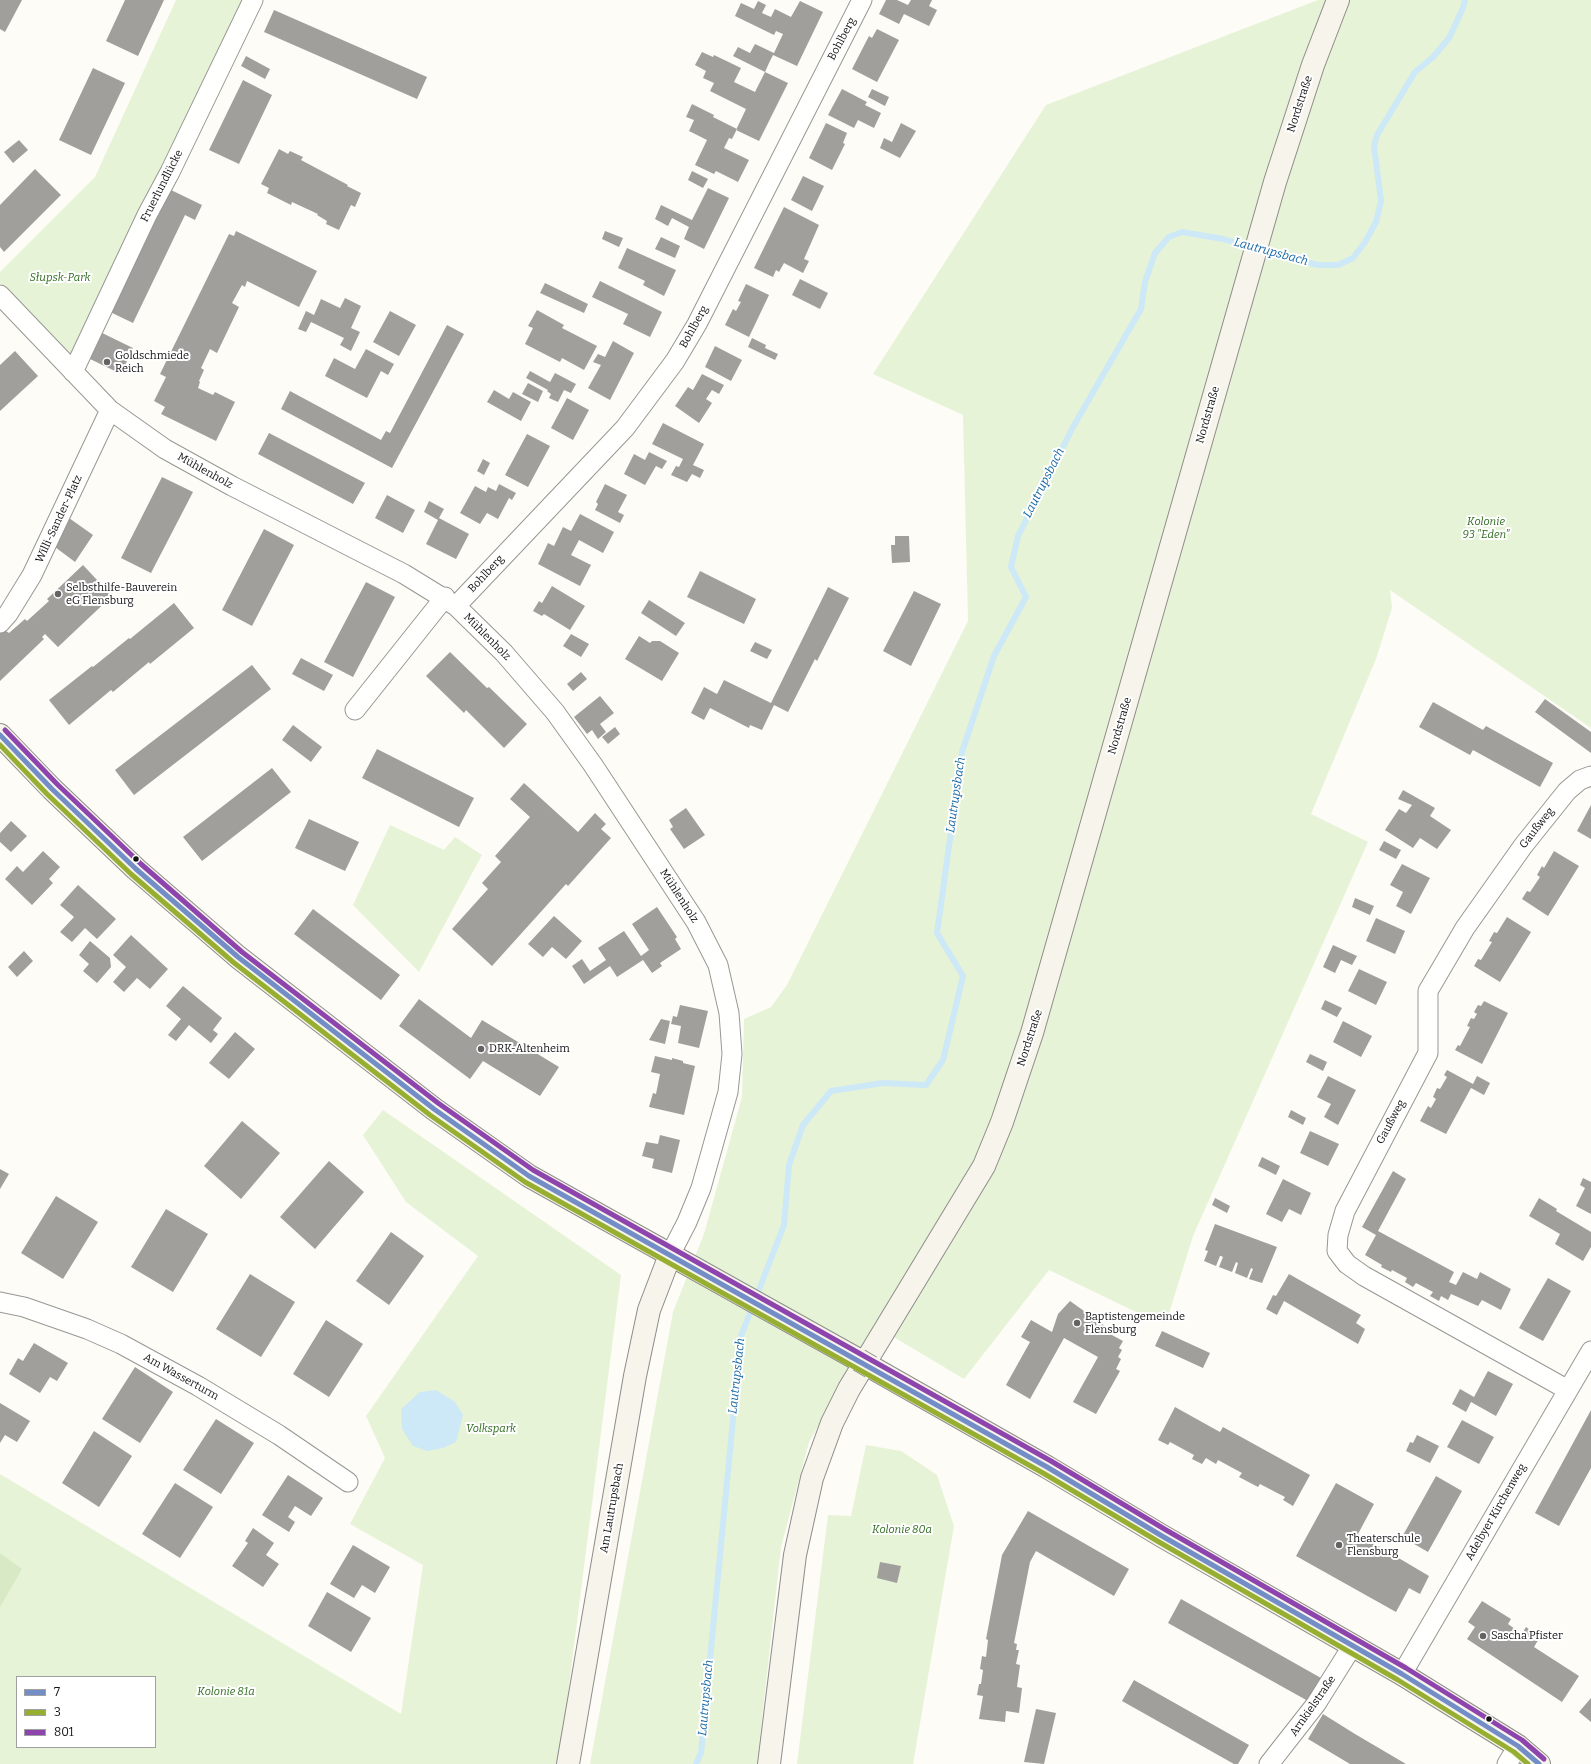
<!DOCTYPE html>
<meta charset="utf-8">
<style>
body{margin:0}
#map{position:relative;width:1591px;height:1764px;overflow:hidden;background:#fdfcf7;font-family:Bitter,serif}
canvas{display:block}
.legend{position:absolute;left:16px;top:1676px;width:140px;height:72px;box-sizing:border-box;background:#fff;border:1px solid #a0a0a0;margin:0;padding:5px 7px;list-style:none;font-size:12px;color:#111}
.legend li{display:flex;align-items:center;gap:8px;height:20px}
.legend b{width:20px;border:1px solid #a0a0a0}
</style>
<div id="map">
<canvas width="1591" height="1764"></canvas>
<ul class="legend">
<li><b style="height:5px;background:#738ec6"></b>7</li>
<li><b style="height:5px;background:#96af31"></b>3</li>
<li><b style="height:5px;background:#8e44ad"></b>801</li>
</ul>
</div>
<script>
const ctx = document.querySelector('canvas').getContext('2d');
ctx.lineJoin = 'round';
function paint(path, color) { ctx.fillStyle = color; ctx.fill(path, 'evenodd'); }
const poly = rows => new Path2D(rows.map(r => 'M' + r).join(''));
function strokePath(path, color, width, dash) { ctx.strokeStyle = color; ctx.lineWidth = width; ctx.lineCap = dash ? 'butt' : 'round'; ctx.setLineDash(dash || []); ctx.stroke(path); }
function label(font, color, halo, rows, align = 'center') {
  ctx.font = font + ' Bitter,serif'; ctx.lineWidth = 4; ctx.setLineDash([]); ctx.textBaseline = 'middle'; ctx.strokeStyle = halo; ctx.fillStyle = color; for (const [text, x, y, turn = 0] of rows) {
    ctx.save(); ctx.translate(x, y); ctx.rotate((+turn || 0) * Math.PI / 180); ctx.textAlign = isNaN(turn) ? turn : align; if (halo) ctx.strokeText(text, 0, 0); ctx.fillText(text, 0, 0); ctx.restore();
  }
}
const green = poly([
 [176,0,247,0,72,357,0,283,0,272,95,177],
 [1318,0,1591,0,1591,728,1390,590,1392,608,1376,659,1311,814,1368,842,1193,1236,1166,1323,1138,1313,1049,1270,964,1379,877,1327,809,1442,781,1547,757,1764,590,1764,673,1312,704,1234,742,1097,744,1019,771,1007,787,985,968,621,963,415,873,374,1046,105],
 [390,825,444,850,455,837,482,855,419,972,353,905],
 [383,1110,621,1275,559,1764,0,1764,0,1474,401,1714,423,1565,350,1524,385,1458,366,1416,478,1256,406,1202,363,1135],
 [17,1677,155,1677,155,1747,17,1747],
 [866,1445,901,1451,937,1475,954,1526,913,1764,797,1764,828,1515,851,1516]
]);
const forest = poly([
 [0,1553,22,1569,0,1607]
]);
const water = poly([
 [436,1390,455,1402,463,1415,456,1442,443,1448,427,1451,413,1446,402,1429,401,1409,420,1392]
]);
const stream = poly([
 [696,1764,701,1753,741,1336,784,1225,789,1165,803,1125,831,1091,883,1083,926,1085,943,1060,963,976,937,933,962,752,994,656,1026,597,1011,567,1018,536,1073,427,1141,309,1145,282,1155,253,1169,237,1182,232,1223,239,1283,257,1318,265,1338,265,1353,258,1365,242,1376,222,1381,201,1374,146,1377,135,1415,72,1433,57,1449,38,1463,8,1465,0]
]);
const building = poly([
 [0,0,22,0,5,32,0,29],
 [125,0,164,0,138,56,106,41],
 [886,0,897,0,908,5,911,0,932,0,929,6,937,10,929,26,904,14,899,24,879,14],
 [758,1,766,5,762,13,771,17,775,9,791,17,800,1,823,12,797,66,773,55,769,63,765,72,788,83,759,141,736,130,746,109,710,91,714,83,703,78,706,71,695,65,702,52,713,57,714,55,741,68,734,82,755,92,765,72,733,56,738,47,750,53,755,44,774,53,783,34,776,31,774,35,735,16,741,3,754,9],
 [274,10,427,77,417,99,264,32],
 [877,29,899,40,877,82,852,69,869,36,872,38],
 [246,56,270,69,265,79,241,66],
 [93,68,125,83,91,155,59,140],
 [243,80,272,95,239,164,209,150],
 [842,89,867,102,865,105,881,113,874,128,858,120,854,128,828,115],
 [872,89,889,97,885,106,868,97],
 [692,104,714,115,713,117,737,129,732,139,729,138,724,148,749,160,738,182,716,171,714,174,695,165,707,140,689,131,694,120,686,117],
 [826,123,847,133,843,143,845,144,832,170,809,158],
 [901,123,916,131,900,158,880,148,884,138,892,142],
 [19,140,28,150,13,163,4,152],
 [279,149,288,154,290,151,303,157,301,160,348,185,347,186,361,193,355,207,351,205,339,230,326,224,327,221,317,215,318,214,292,202,291,205,267,193,269,188,261,184],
 [35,169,61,195,4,252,0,247,0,205],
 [692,171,708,179,703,188,688,180],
 [803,176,824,186,812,211,791,200],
 [708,188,729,198,704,249,684,239,689,227,672,218,668,226,655,219,661,205,692,220],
 [169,189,202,205,195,220,185,215,133,323,106,310],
 [784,207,819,225,804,259,809,261,803,273,784,263,779,272,776,270,773,277,754,268],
 [236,231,317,271,299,307,247,281,245,287,242,285,232,303,239,307,217,353,210,349,201,368,204,370,199,381,200,382,198,388,213,395,215,392,235,402,216,441,161,414,165,407,154,401,166,377,160,374,229,234,234,236],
 [605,231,623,238,619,247,602,239],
 [661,237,680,246,675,258,655,249],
 [627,248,676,270,664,296,643,285,645,281,618,268],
 [800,279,828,293,820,309,792,295],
 [600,281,662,312,650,337,623,324,628,314,592,297],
 [545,283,588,304,584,313,540,293],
 [746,284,769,295,749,337,725,325,733,309,736,311,741,302,738,301],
 [345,298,361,306,351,328,360,332,351,351,340,345,344,338,311,322,306,332,298,329,306,311,314,315,321,299,340,308],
 [537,310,564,325,562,328,597,346,584,370,562,358,560,362,525,344,533,328,528,326],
 [390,311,416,325,399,356,373,342],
 [447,325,464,334,392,468,281,409,290,391,381,440,386,431,390,433],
 [98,331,133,348,121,374,86,357],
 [752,338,766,345,765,348,778,354,775,360,748,347],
 [613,341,634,353,610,400,588,388,601,365,593,362,598,354,605,357],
 [715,346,742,360,731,381,705,367],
 [366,349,394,364,388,375,381,371,367,398,325,376,334,358,355,369],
 [15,351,38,376,0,411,0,365],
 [530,371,550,382,555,373,576,384,571,393,564,390,558,402,549,398,551,394,547,391,548,390,526,378],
 [702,374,724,385,719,394,712,390,706,399,712,403,699,423,675,406,688,387,693,390],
 [528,383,543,391,538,402,522,394],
 [494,390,509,399,513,392,531,402,521,421,487,402],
 [567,398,589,410,573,440,551,428],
 [663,423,704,444,693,465,704,470,700,478,692,474,687,482,671,475,676,466,679,467,683,459,652,444],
 [269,433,365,483,353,504,258,454],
 [527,434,550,446,528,487,505,475],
 [649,452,667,461,662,469,656,466,645,485,624,474,634,454,645,460],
 [483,459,490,463,484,475,477,471],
 [162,477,193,492,151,573,121,558],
 [499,484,516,493,512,500,509,498,498,519,487,513,480,524,460,513,475,486,486,492,488,487,496,491],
 [605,484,627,495,618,512,624,515,620,523,595,510,598,504,596,502],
 [387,495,415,510,403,533,375,518],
 [429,501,444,509,439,518,469,534,456,559,426,544,438,520,424,512],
 [580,514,614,532,603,553,579,540,571,555,591,565,580,586,538,564,548,543,554,546,563,527,571,531],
 [69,518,93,535,75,562,51,544],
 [264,529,294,545,252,626,222,610],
 [895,536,909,536,910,562,892,563,891,545,895,545],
 [83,565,112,596,58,647,45,634,42,637,44,639,0,681,0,633,6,631,9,633,25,619,27,621,49,601,47,599],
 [700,571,756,599,744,624,687,597],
 [366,582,395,597,353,677,324,662],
 [552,586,585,606,570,630,544,614,542,616,533,611,539,601,542,603],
 [828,587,849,598,817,661,815,659,788,712,774,705,762,730,750,725,749,728,710,708,704,720,691,713,704,687,717,694,724,680,771,703],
 [914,591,941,604,911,666,883,651],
 [649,600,685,623,676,636,641,613],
 [174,603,194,628,150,664,149,662,113,692,111,690,69,725,49,700,92,666,93,667,129,638,130,639],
 [571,634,589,644,581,657,563,646],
 [639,636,650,643,652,641,660,641,679,653,662,681,625,659],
 [755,642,772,650,767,659,750,651],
 [450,652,487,688,489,687,527,724,504,748,466,710,464,713,426,676],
 [301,658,333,675,324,691,292,674],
 [252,665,271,689,134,795,115,770],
 [581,672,587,679,573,691,567,684],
 [600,696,614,713,600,724,606,732,598,739,592,730,587,734,574,717],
 [1545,699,1591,732,1591,753,1535,712],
 [1433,702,1483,730,1486,726,1553,763,1540,787,1473,750,1470,755,1419,727],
 [293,725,322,747,311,762,282,740],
 [615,727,620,734,608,744,602,737],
 [377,749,474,798,459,827,362,778],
 [272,768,291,792,202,861,183,837],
 [524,783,578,832,595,813,606,824,601,829,611,838,568,886,566,884,492,966,452,929,488,889,482,883,501,862,495,856,530,817,510,799],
 [1403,790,1435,808,1430,816,1451,830,1437,849,1420,838,1413,848,1385,830,1399,809,1406,813,1412,805,1398,799],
 [1591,805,1591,839,1577,831],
 [686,808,705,835,684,849,670,829,673,827,669,820],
 [309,819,359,842,345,871,295,848],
 [11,821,27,836,11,852,0,842,0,833],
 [1384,841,1401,850,1396,859,1379,850],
 [43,851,60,867,49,879,53,883,32,905,5,879,17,866,23,872],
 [1554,851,1579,866,1548,916,1522,899,1527,891,1530,892,1540,877,1537,875,1542,866,1544,868],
 [1402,864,1430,878,1411,914,1396,906,1403,892,1390,885],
 [78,885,116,919,97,939,85,928,72,942,60,932,74,917,60,905],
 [1355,898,1374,906,1370,915,1352,907],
 [657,907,677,937,675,939,681,949,660,963,662,966,652,973,643,960,617,977,610,966,584,984,572,966,582,959,590,971,606,960,598,948,624,931,641,956,649,950,632,924],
 [313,909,400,975,381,1000,294,934],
 [554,916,582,941,566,959,552,947,543,957,528,944],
 [1507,917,1531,932,1500,982,1474,966,1478,959,1481,960,1492,942,1489,941,1494,932,1497,933],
 [1376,918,1405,931,1395,954,1366,941],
 [131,935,168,969,150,989,137,978,124,992,113,982,126,967,113,955],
 [90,941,110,958,111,967,97,983,83,971,89,964,79,955],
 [1333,945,1357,956,1352,965,1341,960,1335,973,1323,967],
 [24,951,33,961,17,977,8,967],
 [1359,969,1387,982,1376,1005,1348,991],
 [183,986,222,1018,213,1030,218,1034,211,1043,189,1025,176,1041,168,1035,181,1019,166,1006],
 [419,999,471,1038,482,1020,559,1067,540,1096,483,1061,470,1079,399,1026],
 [1325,1000,1342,1008,1337,1017,1321,1009],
 [1484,1001,1508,1013,1482,1064,1455,1050,1458,1045,1460,1046,1470,1027,1467,1026,1471,1018,1474,1019,1477,1014,1474,1012,1478,1005,1481,1006],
 [680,1005,708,1011,699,1048,678,1043,681,1026,671,1024,673,1016,677,1017],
 [661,1019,670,1021,665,1044,649,1040],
 [1343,1021,1372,1036,1361,1057,1333,1042],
 [235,1032,255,1049,229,1079,209,1063],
 [1310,1054,1327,1062,1323,1071,1306,1062],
 [655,1056,672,1060,672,1058,683,1061,683,1063,695,1066,684,1115,649,1107,653,1093,656,1094,660,1074,651,1072],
 [1447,1070,1473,1084,1477,1076,1490,1083,1484,1095,1471,1088,1446,1134,1420,1121,1428,1106,1431,1108,1436,1099,1433,1097,1437,1088,1440,1089,1447,1077,1444,1075],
 [1328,1076,1356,1090,1338,1125,1324,1117,1331,1104,1317,1097],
 [1291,1110,1306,1118,1303,1125,1288,1117],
 [242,1121,280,1153,241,1199,204,1166],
 [1310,1131,1339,1144,1328,1166,1300,1153],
 [660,1135,680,1140,672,1173,652,1168,654,1159,642,1156,646,1142,658,1144],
 [1262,1157,1280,1166,1276,1175,1258,1166],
 [329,1161,364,1192,315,1249,280,1217],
 [0,1169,9,1174,0,1189],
 [1393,1171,1406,1179,1378,1231,1454,1272,1449,1282,1456,1285,1463,1272,1477,1279,1480,1272,1511,1289,1501,1310,1482,1300,1478,1306,1451,1294,1448,1300,1441,1296,1439,1301,1430,1296,1433,1292,1416,1283,1413,1287,1405,1282,1407,1278,1392,1270,1391,1272,1381,1267,1382,1265,1365,1255,1376,1235,1362,1227],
 [1583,1178,1591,1182,1591,1214,1576,1206,1585,1188,1580,1185],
 [1283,1179,1311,1193,1301,1215,1289,1209,1282,1222,1266,1214],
 [56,1196,98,1222,63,1279,21,1253],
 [1215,1198,1230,1206,1227,1213,1212,1205],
 [1539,1198,1557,1209,1556,1211,1591,1232,1591,1247,1583,1261,1555,1244,1560,1234,1529,1216],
 [166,1209,208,1234,173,1292,131,1267],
 [1215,1224,1277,1247,1262,1283,1249,1279,1253,1269,1251,1268,1247,1278,1235,1273,1238,1263,1236,1262,1232,1272,1219,1267,1223,1257,1221,1256,1220,1256,1216,1266,1204,1261,1208,1251,1205,1250],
 [391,1232,424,1256,389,1305,356,1281],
 [250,1274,295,1302,261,1357,216,1329],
 [1289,1274,1361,1315,1356,1323,1365,1329,1358,1344,1284,1301,1277,1315,1266,1309,1273,1295,1276,1296],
 [1548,1278,1571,1291,1543,1341,1519,1328],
 [1070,1301,1112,1331,1110,1334,1123,1341,1119,1348,1122,1350,1118,1357,1121,1359,1116,1369,1120,1371,1096,1414,1073,1402,1098,1357,1064,1338,1030,1399,1006,1385,1030,1342,1021,1337,1031,1320,1052,1332,1058,1314],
 [326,1320,363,1344,329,1397,293,1374],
 [1162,1331,1210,1353,1203,1368,1155,1346],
 [34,1343,68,1363,57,1381,50,1377,40,1393,9,1374,18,1358,23,1361],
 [135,1367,173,1392,140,1443,102,1419],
 [1488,1371,1513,1384,1496,1416,1471,1402,1466,1412,1452,1404,1460,1389,1474,1397],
 [0,1403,30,1421,17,1442,5,1435,0,1443],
 [1175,1407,1220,1432,1223,1427,1310,1475,1293,1506,1283,1500,1285,1497,1260,1484,1258,1487,1239,1477,1242,1473,1218,1460,1216,1464,1206,1458,1202,1464,1192,1459,1194,1455,1170,1442,1168,1445,1158,1440],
 [1591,1410,1591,1468,1559,1526,1535,1513],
 [216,1419,254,1443,221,1494,183,1470],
 [1462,1420,1494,1437,1479,1464,1447,1447],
 [94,1431,132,1456,99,1507,62,1483],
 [1417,1435,1439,1446,1430,1463,1406,1451,1410,1442,1413,1443],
 [288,1475,323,1498,311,1516,295,1506,288,1517,295,1522,289,1532,262,1515],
 [1436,1476,1462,1491,1428,1552,1402,1537],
 [175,1483,213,1507,180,1558,142,1534],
 [1336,1483,1374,1504,1358,1534,1429,1576,1420,1594,1409,1588,1396,1612,1296,1556],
 [1028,1511,1129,1569,1114,1596,1036,1551,1030,1562,1014,1643,1017,1644,1016,1650,1019,1650,1016,1664,1020,1665,1017,1687,1022,1688,1019,1713,1006,1711,1005,1722,979,1719,983,1696,977,1695,979,1684,981,1684,983,1670,980,1669,982,1656,986,1657,988,1640,986,1639,1002,1555],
 [253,1528,274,1543,266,1555,279,1564,263,1587,232,1566,248,1543,245,1541],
 [353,1545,390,1567,375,1593,362,1585,354,1598,330,1584],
 [880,1562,901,1566,897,1583,877,1578],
 [327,1592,371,1618,351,1652,308,1626],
 [1181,1599,1321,1678,1308,1701,1168,1623],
 [1482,1601,1511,1619,1508,1624,1522,1634,1526,1627,1540,1637,1534,1647,1579,1676,1562,1702,1467,1639,1475,1627,1468,1622],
 [1134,1680,1249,1745,1238,1764,1234,1764,1122,1701],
 [1591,1698,1591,1722,1579,1712],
 [1036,1709,1056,1713,1044,1764,1024,1762],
 [1323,1714,1355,1734,1406,1764,1350,1764,1308,1739]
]);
const street = poly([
 [0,295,110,410,165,449,232,486,404,574,456,606,504,653,555,712,593,765,696,922,718,965,729,1013,732,1054,728,1092,701,1188,687,1222,670,1255],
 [73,372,147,215,170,172,253,0],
 [456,606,625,428,675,361,697,324,862,0],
 [0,623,8,614,32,575,110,410],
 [355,710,445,597],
 [0,1302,24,1307,87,1329,121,1344,198,1386,279,1435,348,1482],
 [1568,1390,1364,1276,1347,1264,1337,1251,1338,1235,1345,1211,1428,1053,1428,991,1465,928,1523,846,1567,791,1580,780,1591,776],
 [1402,1674,1591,1351],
 [1269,1764,1316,1704,1353,1645],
 [1507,1764,1518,1746]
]);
const secondary = poly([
 [0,735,52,789,136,869,238,957,434,1109,529,1176,859,1360],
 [871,1367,1047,1467,1162,1536,1402,1674,1518,1746,1539,1764],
 [568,1764,635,1376,649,1310,670,1255],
 [769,1764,795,1555,812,1478,832,1423,849,1389,984,1166,1002,1122,1032,1033,1275,182,1313,65,1338,0]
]);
const secondaryBridge = poly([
 [859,1360,871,1367]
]);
const bus1 = poly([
 [0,735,52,789,136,869,238,957,434,1109,529,1176,1047,1467,1162,1536,1402,1674,1518,1746,1539,1764]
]);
const bus2 = poly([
 [0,745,47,794,131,874,233,962,430,1115,525,1182,1043,1473,1159,1542,1398,1680,1514,1752,1528,1764]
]);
const bus3 = poly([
 [5,730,57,784,141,864,242,952,438,1103,533,1170,1051,1461,1166,1530,1406,1668,1522,1740,1544,1759]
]);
const markers = [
 [107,362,4,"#646362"],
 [58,594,4,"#646362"],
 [136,859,3.5,"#111"],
 [481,1049,4,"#646362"],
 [1077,1323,4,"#646362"],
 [1339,1545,4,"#646362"],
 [1483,1636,4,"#646362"],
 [1489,1719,3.5,"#111"]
];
const streetNames = [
 ["Bohlberg",842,39,-62],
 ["Nordstraße",1300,104,-72],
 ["Fruerlundlücke",162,186,-63],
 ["Bohlberg",694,327,-61],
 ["Nordstraße",1208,415,-74],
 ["Mühlenholz",205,471,29],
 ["Willi-Sander-Platz",59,519,-65],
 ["Bohlberg",486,574,-47],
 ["Mühlenholz",487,637,45],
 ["Nordstraße",1120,726,-74],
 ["Gaußweg",1537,828,-52],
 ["Mühlenholz",679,896,57],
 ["Nordstraße",1030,1038,-72],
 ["Gaußweg",1391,1122,-62],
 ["Am Wasserturm",181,1377,29],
 ["Am Lautrupsbach",612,1508,-80],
 ["Adelbyer Kirchenweg",1496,1512,-60],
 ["Arnkielstraße",1313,1706,-55]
];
const parkNames = [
 ["Słupsk-Park",60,278],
 ["Kolonie",1486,522],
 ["93 \"Eden\"",1486,535],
 ["Volkspark",491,1429],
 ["Kolonie 80a",902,1530],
 ["Kolonie 81a",226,1692]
];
const poiNames = [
 ["Goldschmiede",115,356],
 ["Reich",115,369],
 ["Selbsthilfe-Bauverein",66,588],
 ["eG Flensburg",66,601],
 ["DRK-Altenheim",489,1049],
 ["Baptistengemeinde",1085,1317],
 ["Flensburg",1085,1330],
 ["Theaterschule",1347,1539],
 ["Flensburg",1347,1552],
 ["Sascha Pfister",1491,1636]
];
const waterNames = [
 ["Lautrupsbach",1271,252,15],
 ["Lautrupsbach",1044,483,-63],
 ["Lautrupsbach",956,795,-82],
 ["Lautrupsbach",737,1376,-84],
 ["Lautrupsbach",706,1698,-85]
];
paint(green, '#e7f3d7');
paint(forest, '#d8eac5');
paint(water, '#cde8f7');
strokePath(stream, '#cde8f7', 6);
paint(building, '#a19f9c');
strokePath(street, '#979795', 21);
strokePath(secondary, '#8e8d8b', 24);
strokePath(street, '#fffffe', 19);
strokePath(secondary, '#f6f4eb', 22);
strokePath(secondaryBridge, '#8e8d8b', 24, []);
strokePath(secondaryBridge, '#f6f4eb', 22);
strokePath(bus1, '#738ec6', 5);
strokePath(bus2, '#96af31', 5);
strokePath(bus3, '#8e44ad', 5);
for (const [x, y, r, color] of markers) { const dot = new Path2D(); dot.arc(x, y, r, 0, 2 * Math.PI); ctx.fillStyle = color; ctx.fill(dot); strokePath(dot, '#fff', 1.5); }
label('11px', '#111', '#fff', streetNames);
label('italic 11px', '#2f6b1f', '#fff', parkNames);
label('11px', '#111', '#fff', poiNames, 'left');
label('italic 12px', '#1768a6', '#fff', waterNames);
</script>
